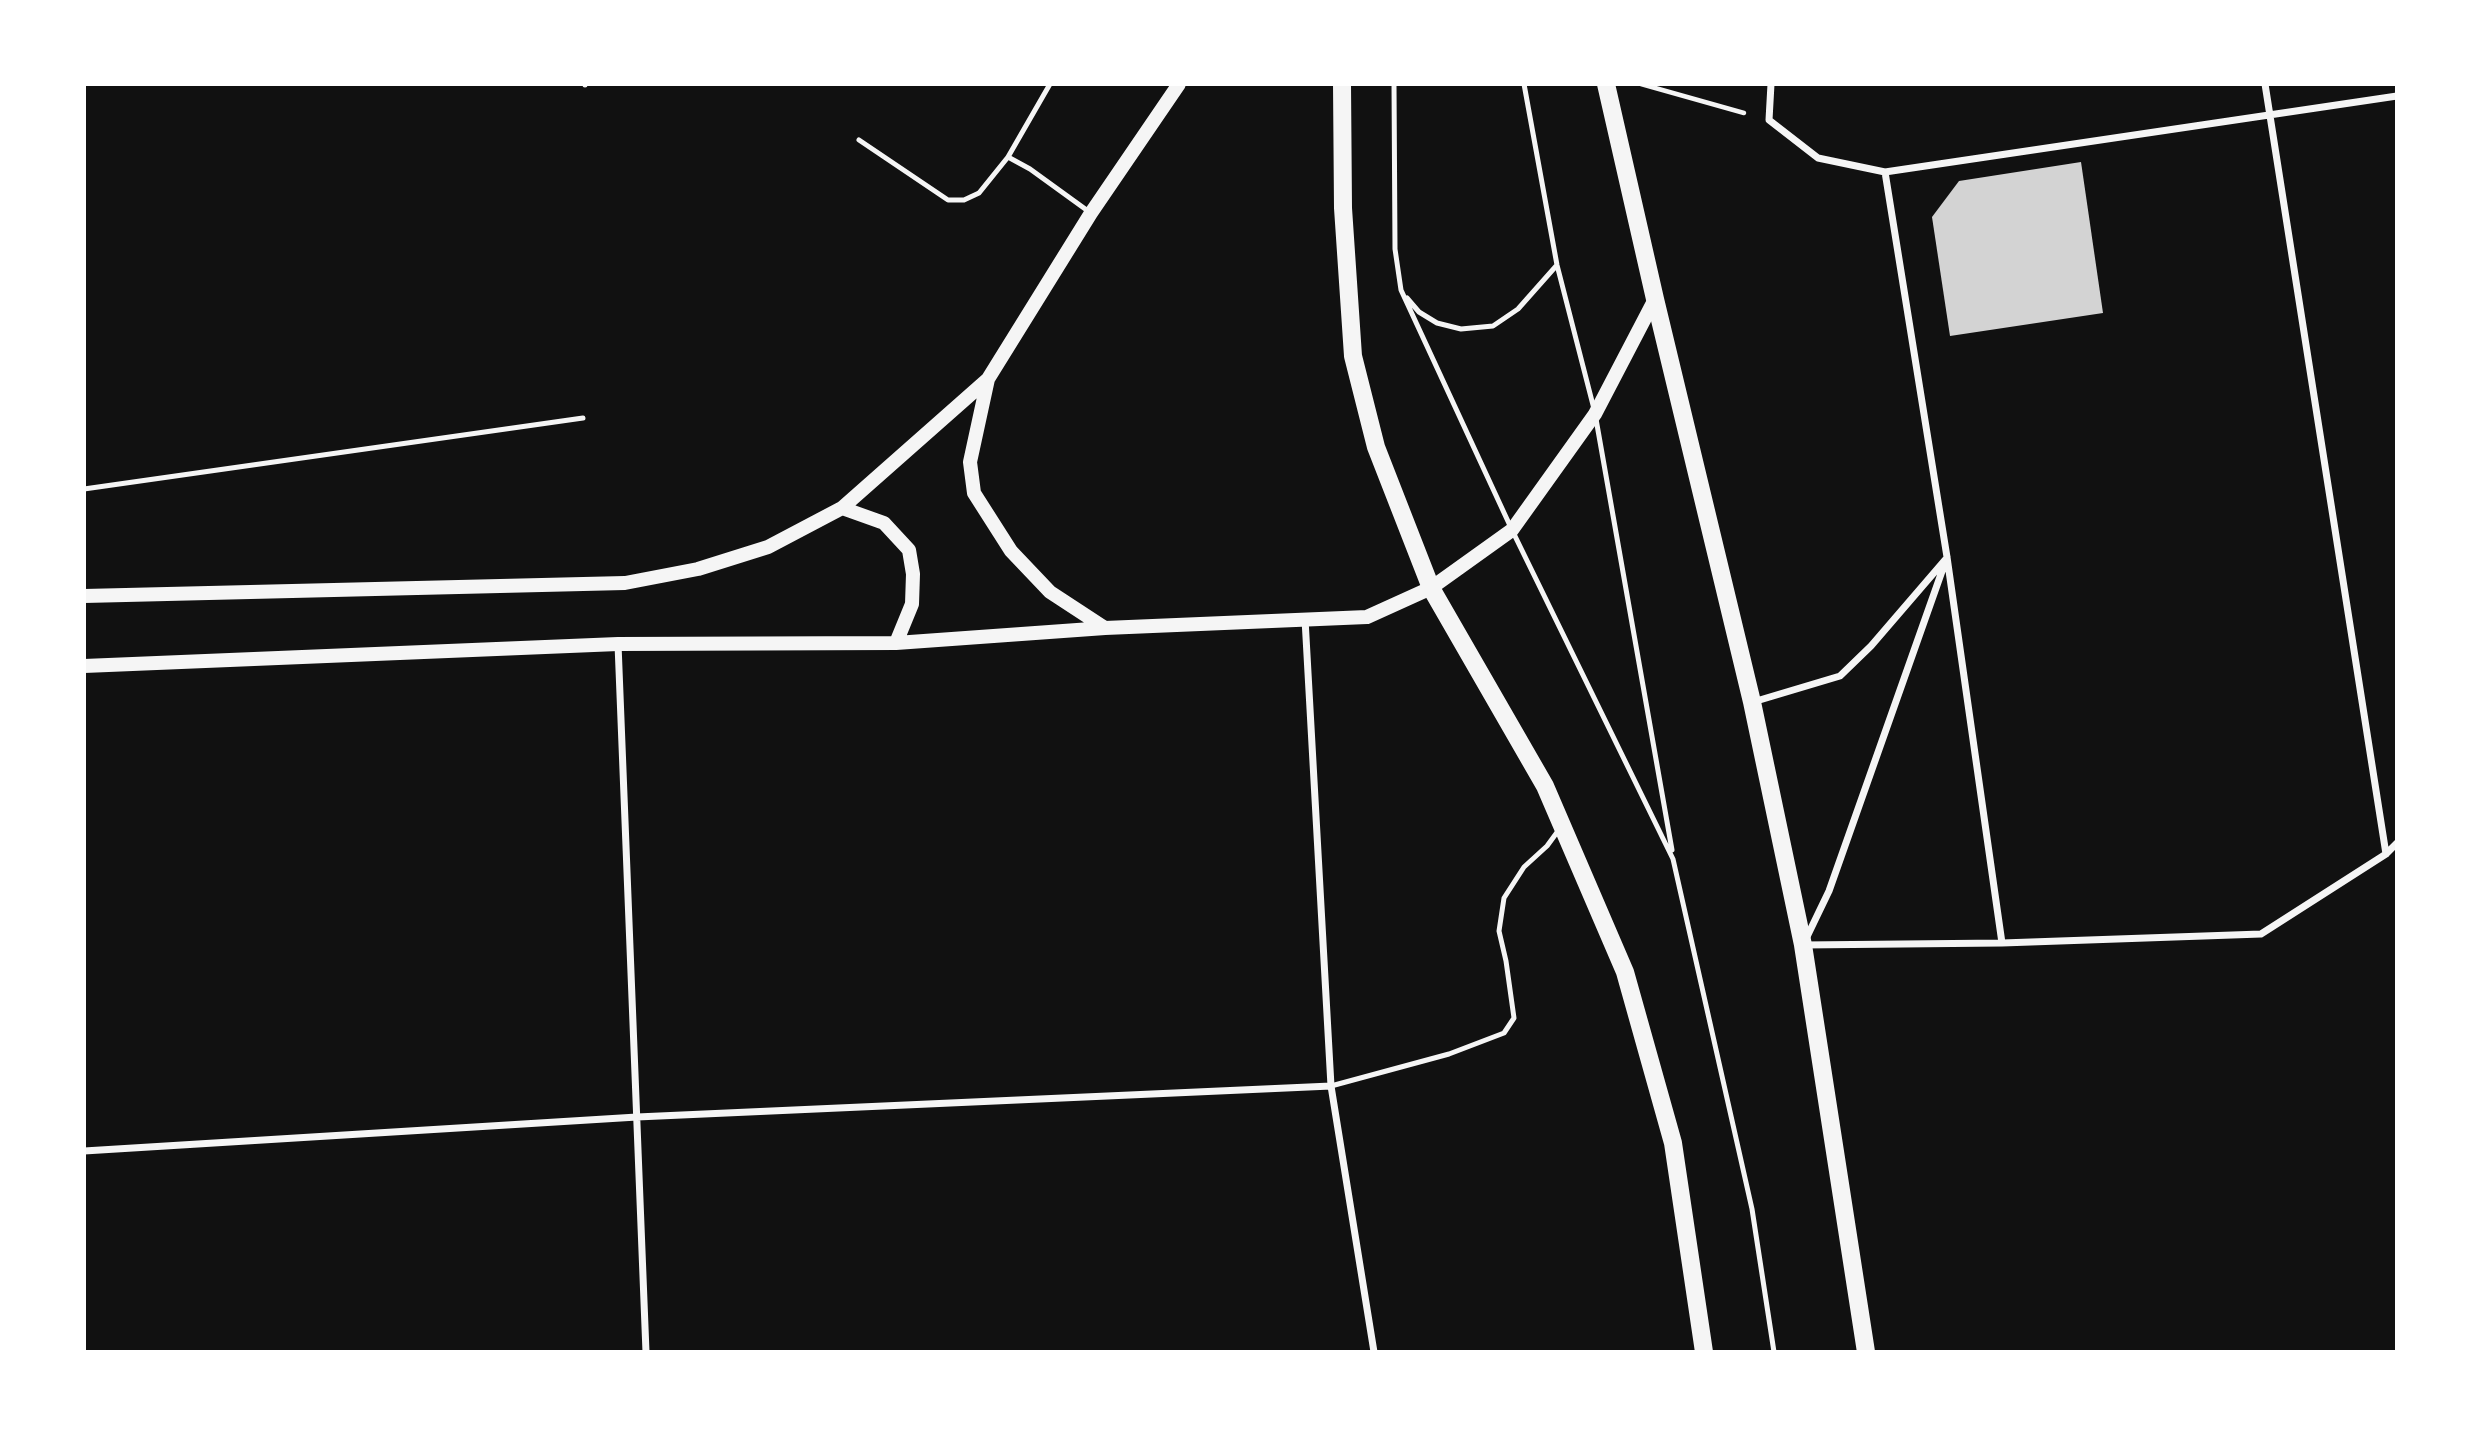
<!DOCTYPE html>
<style>
body{margin:0}
#map{position:relative;width:2481px;height:1436px;overflow:hidden;background:#111;font-family:"IBM Plex Sans",sans-serif}
canvas{display:block}
.frame{position:absolute;inset:0;border:86px solid #fff;pointer-events:none}
</style>
<div id="map">
<canvas width="2481" height="1436"></canvas>
<div class="frame"></div>
</div>
<script>
const ctx = document.querySelector('canvas').getContext('2d');
ctx.lineJoin = 'round';
function paint(path, color) { ctx.fillStyle = color; ctx.fill(path, 'evenodd'); }
const poly = rows => new Path2D(rows.map(r => 'M' + r).join(''));
function strokePath(path, color, width, dash) { ctx.strokeStyle = color; ctx.lineWidth = width; ctx.lineCap = dash ? 'butt' : 'round'; ctx.setLineDash(dash || []); ctx.stroke(path); }
const building = poly([
 [2081,162,2103,313,1950,336,1932,217,1959,181]
]);
const path = poly([
 [1641,84,1744,113]
]);
const service = poly([
 [585,84,585,85],
 [1394,84,1395,249,1401,290,1512,530,1673,859,1752,1209,1774,1352],
 [1524,84,1557,265,1594,409],
 [859,140,948,200,964,200,979,193,1008,157,1050,84],
 [1008,157,1030,169,1088,211],
 [1407,298,1419,312,1437,323,1461,329,1493,326,1518,309,1557,265],
 [1596,419,1672,850],
 [84,489,583,418],
 [1331,1086,1449,1054,1504,1033,1514,1018,1506,961,1499,931,1504,898,1524,867,1547,846,1558,831]
]);
const minor = poly([
 [1771,84,1769,120,1818,158,1885,172,2397,96],
 [2265,84,2386,854],
 [1885,172,1947,557,2002,943],
 [1947,557,1829,891,1803,945,2002,943,2261,934,2386,854,2397,843],
 [1305,619,1331,1086,1374,1352],
 [618,644,646,1352],
 [1753,702,1840,676,1871,646,1945,560],
 [84,1151,637,1117,1331,1086]
]);
const secondary = poly([
 [988,379,970,462,974,493,1011,551,1050,592,1105,628],
 [842,508,884,523,909,550,913,574,912,604,896,643],
 [84,596,625,583,698,569,768,547,842,508,988,379,1091,213,1179,84],
 [84,666,618,644,896,643,1105,628,1367,617,1431,588,1512,530,1595,414,1655,299]
]);
const primary = poly([
 [1342,84,1343,208,1353,356,1376,447,1431,588,1545,786,1625,972,1673,1143,1704,1352],
 [1606,84,1655,299,1752,702,1803,945,1866,1352]
]);
paint(building, '#d3d3d3');
strokePath(path, '#f5f5f5', 4.5);
strokePath(service, '#f5f5f5', 5);
strokePath(minor, '#f5f5f5', 7);
strokePath(secondary, '#f5f5f5', 14);
strokePath(primary, '#f5f5f5', 18);
</script>
